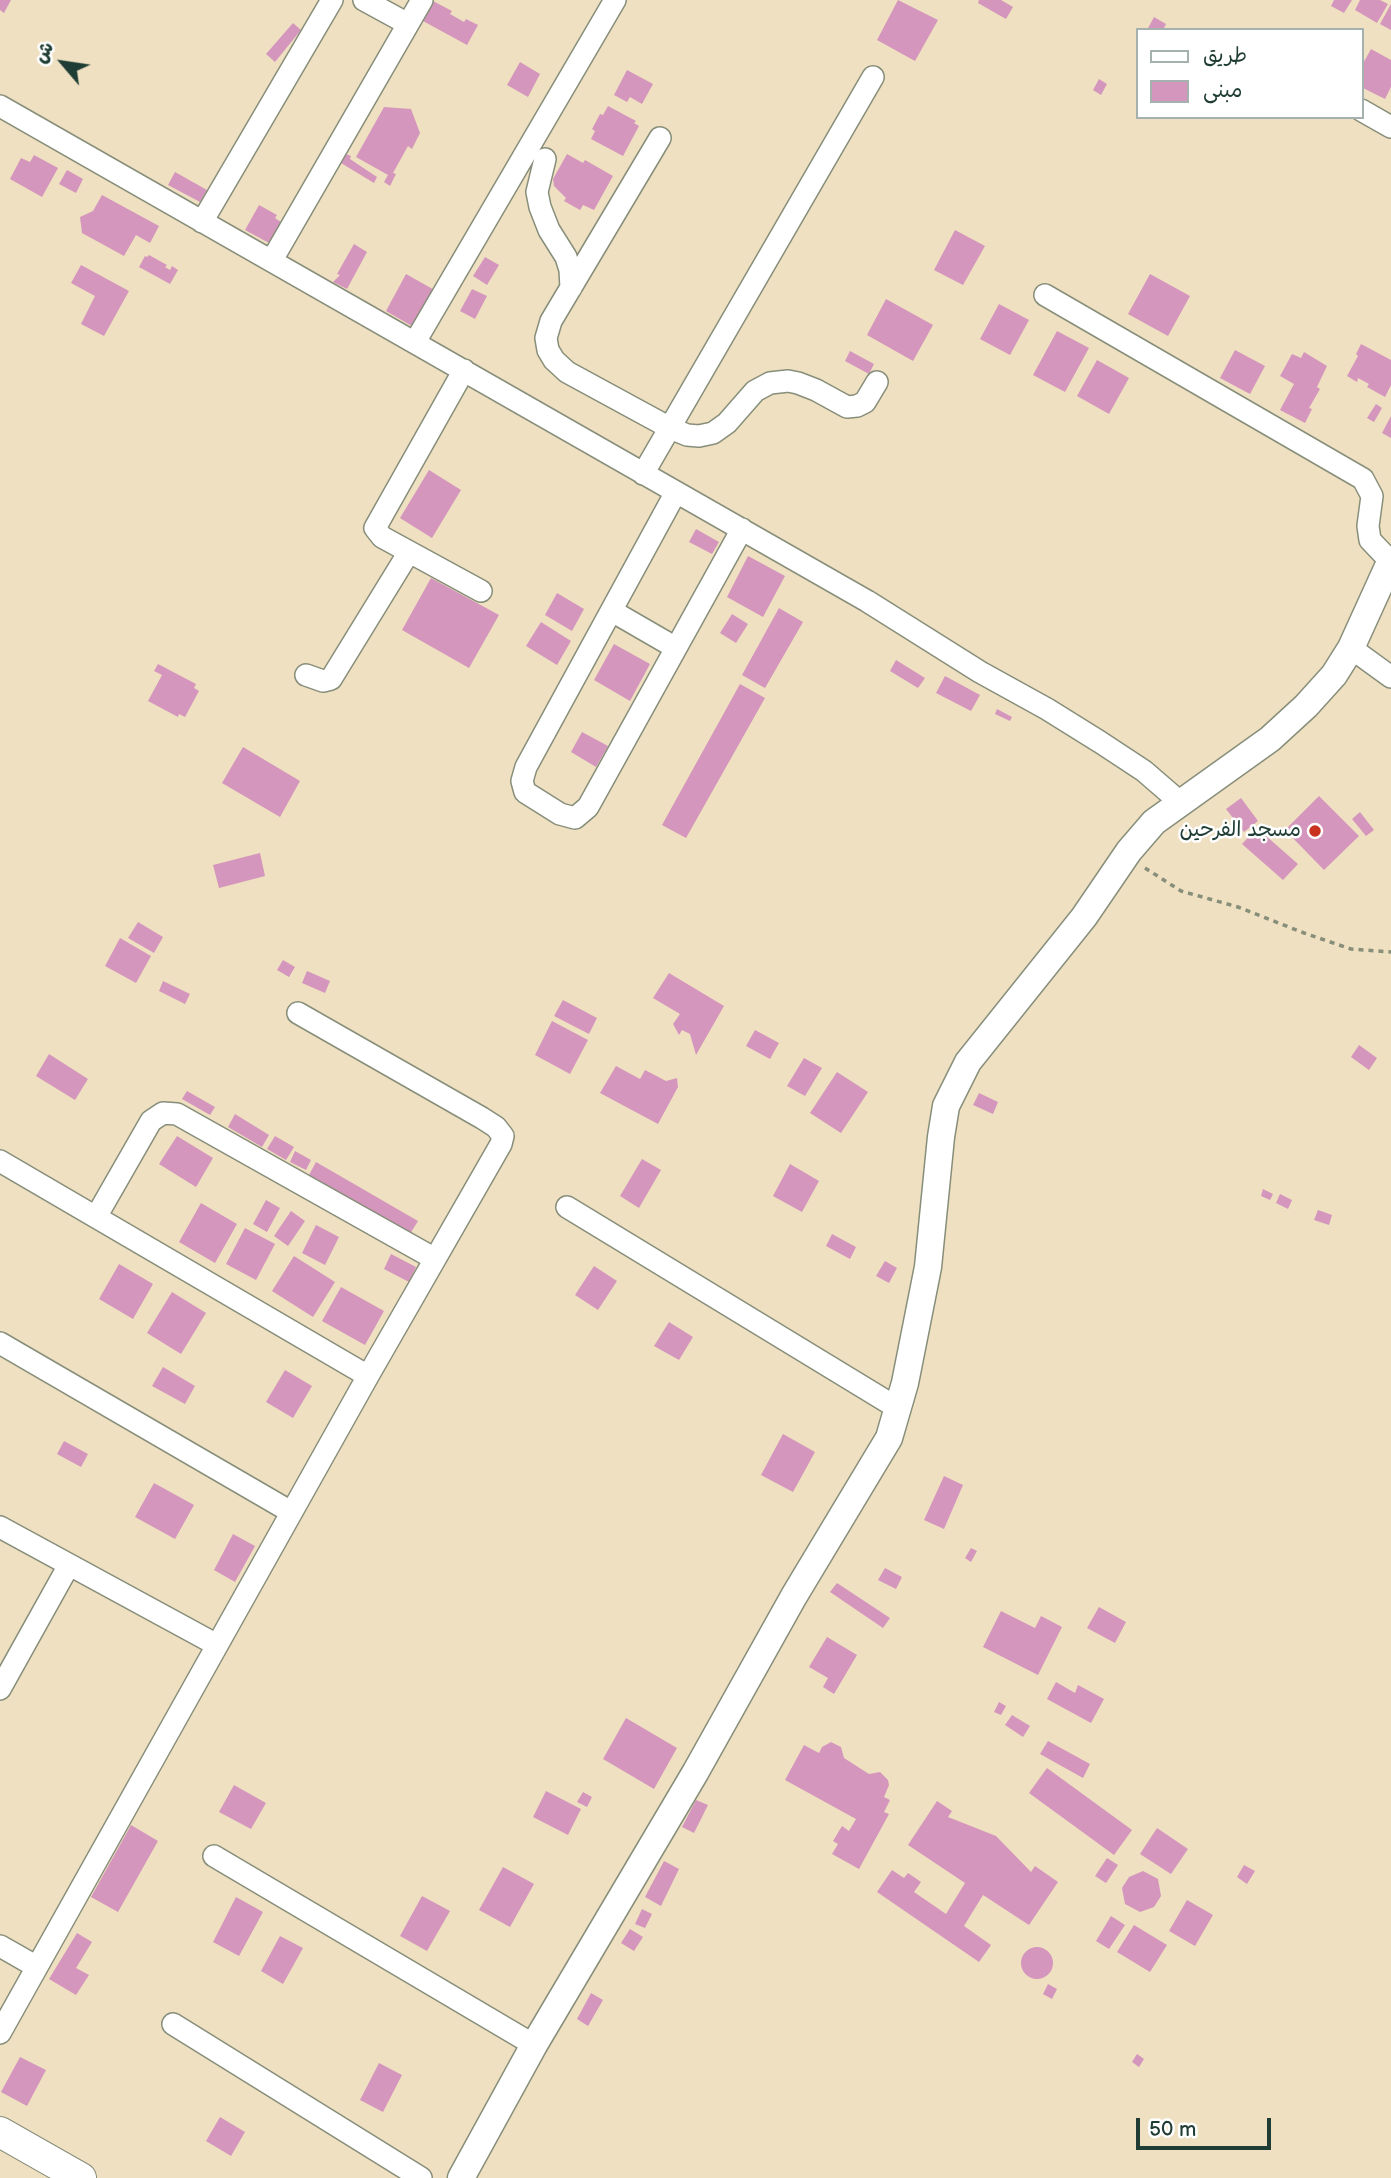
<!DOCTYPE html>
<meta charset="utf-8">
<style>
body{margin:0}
#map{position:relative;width:1391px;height:2178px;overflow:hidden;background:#efe0c1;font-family:"Balsamiq Sans","Playpen Sans Arabic",sans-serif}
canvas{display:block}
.legend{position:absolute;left:1136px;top:28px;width:228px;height:91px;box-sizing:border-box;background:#fff;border:2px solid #a5b1ae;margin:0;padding:9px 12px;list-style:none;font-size:21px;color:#1f3d34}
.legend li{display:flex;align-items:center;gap:14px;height:35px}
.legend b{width:35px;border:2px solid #a5b1ae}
.north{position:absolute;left:28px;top:28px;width:70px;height:70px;-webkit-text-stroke:5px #fff;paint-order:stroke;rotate:299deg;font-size:19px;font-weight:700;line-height:28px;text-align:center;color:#1f3d34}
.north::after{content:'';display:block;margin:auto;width:24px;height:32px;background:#1f3d34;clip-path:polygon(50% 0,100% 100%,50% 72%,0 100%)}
.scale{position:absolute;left:1136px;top:2118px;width:135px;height:32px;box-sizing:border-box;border:4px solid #1f3d34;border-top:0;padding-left:9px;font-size:21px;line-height:24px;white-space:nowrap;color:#1f3d34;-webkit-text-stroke:5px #fff;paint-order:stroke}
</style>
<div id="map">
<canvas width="1391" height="2178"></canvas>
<ul class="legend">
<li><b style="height:9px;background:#fff"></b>طريق</li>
<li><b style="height:19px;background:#d496bc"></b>مبنى</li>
</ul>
<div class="north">ش</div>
<div class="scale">50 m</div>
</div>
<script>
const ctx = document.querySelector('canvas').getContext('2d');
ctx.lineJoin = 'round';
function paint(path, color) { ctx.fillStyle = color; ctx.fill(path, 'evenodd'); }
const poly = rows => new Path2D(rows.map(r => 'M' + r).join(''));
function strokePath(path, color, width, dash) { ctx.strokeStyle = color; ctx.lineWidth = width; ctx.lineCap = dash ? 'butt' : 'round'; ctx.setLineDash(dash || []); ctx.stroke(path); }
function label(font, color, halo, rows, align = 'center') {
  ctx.font = font + ' "Balsamiq Sans","Playpen Sans Arabic",sans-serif'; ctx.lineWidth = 5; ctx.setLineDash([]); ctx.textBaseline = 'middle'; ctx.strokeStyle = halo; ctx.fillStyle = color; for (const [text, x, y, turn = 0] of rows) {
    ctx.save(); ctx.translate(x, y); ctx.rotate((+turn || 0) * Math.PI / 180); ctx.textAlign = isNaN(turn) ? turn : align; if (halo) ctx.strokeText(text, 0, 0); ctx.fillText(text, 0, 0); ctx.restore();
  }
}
const building = poly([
 [0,0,11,0,4,13,0,10],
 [898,0,938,20,915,61,877,40],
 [979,0,1001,0,1013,7,1006,19,978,3],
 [1334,0,1352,0,1344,13,1331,6],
 [1360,0,1380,0,1388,4,1377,23,1355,10],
 [433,1,452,11,450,14,464,22,466,19,478,25,467,45,423,21],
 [1391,4,1391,30,1380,24],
 [1154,17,1166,24,1163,30,1147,30],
 [293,23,301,30,275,62,266,54],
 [1371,49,1391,60,1391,87,1385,99,1361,87,1361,67],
 [520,62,540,74,528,97,507,85],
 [627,70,653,84,642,104,630,97,627,102,614,95],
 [1099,79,1107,84,1101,95,1093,90],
 [608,106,636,121,634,123,639,126,623,156,591,139,595,131,592,129,600,114,603,115],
 [384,107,411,109,420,133,412,149,408,146,393,173,396,174,390,186,384,182,388,175,356,157],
 [346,154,351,156,350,159,377,177,374,183,341,163],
 [567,154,583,163,585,160,613,176,594,210,583,205,580,210,564,201,566,198,554,186,553,179],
 [34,155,58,168,42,197,10,179,21,158,30,162],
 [67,170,83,179,76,193,59,184],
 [175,172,207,190,200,202,168,185],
 [102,195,159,226,150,243,136,235,124,256,82,233,80,217,93,211],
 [259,205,277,215,275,218,281,222,269,243,245,230],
 [955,230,985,246,963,285,934,270],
 [354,244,367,252,347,289,333,282,340,275,337,274],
 [149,255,167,265,165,267,170,270,172,266,178,270,170,284,139,267,145,256,147,257],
 [485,257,499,265,487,285,473,276],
 [81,265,129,291,104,336,81,324,95,296,71,283],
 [406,274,438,292,417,329,386,311],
 [1150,274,1190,296,1168,336,1128,314],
 [472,289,487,296,475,319,460,311],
 [886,299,933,325,913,361,867,335],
 [999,304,1029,320,1010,355,980,339],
 [1057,331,1089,348,1065,392,1033,375],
 [1361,344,1391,360,1391,385,1385,397,1367,387,1369,384,1358,378,1357,382,1347,376,1358,356,1356,354],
 [1235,350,1265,366,1250,394,1220,378],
 [850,351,874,364,869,374,845,361],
 [1304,352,1327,366,1317,387,1320,389,1309,408,1312,409,1305,423,1280,410,1294,384,1280,376,1292,354,1301,358],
 [1097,360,1129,378,1109,414,1077,396],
 [1376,404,1382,408,1374,422,1367,418],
 [1391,416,1391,438,1382,433],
 [429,470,461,490,432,538,400,518],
 [696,529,719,542,712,554,689,542],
 [748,556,785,576,763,617,727,597],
 [431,578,499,615,469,668,402,630],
 [557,593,584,609,572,631,545,615],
 [779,608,803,622,765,688,742,675],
 [732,614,748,624,736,643,720,633],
 [541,622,571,641,557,665,526,646],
 [614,644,650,664,630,701,594,680],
 [896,660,925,678,918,688,890,671],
 [158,664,196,684,194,688,199,691,185,717,179,714,178,717,148,701,162,675,154,671],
 [945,676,980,695,971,711,936,693],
 [740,684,765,698,686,838,662,825],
 [997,709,1012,717,1010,721,995,714],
 [582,732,608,746,596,767,571,752],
 [243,747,300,781,280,817,222,783],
 [1319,796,1359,836,1324,870,1285,830],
 [1241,798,1258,821,1244,832,1226,809],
 [1360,812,1374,830,1366,836,1352,819],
 [1257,828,1298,864,1283,880,1242,844],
 [260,853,265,876,219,888,213,865],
 [138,922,163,937,154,953,128,938],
 [120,938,151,956,136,983,105,966],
 [283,960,295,967,289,977,277,970],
 [307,971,330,981,325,993,302,983],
 [669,973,724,1006,696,1055,690,1034,682,1030,679,1035,673,1024,680,1014,653,998],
 [163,981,190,994,185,1004,159,991],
 [563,1000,597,1018,589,1034,554,1016],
 [552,1021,588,1040,570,1074,535,1055],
 [755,1030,779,1043,770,1059,746,1046],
 [1359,1045,1377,1058,1369,1070,1351,1057],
 [49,1054,88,1079,75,1100,36,1076],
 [804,1058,822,1068,805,1096,787,1086],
 [616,1066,640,1079,645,1070,666,1081,677,1078,678,1087,658,1124,600,1093],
 [837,1072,868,1092,841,1133,810,1113],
 [187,1091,215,1107,210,1115,182,1099],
 [979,1093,998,1102,993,1114,973,1105],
 [235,1114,269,1135,262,1147,228,1127],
 [177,1136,213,1158,196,1187,159,1164],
 [275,1136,294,1147,286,1160,267,1149],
 [295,1151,311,1160,306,1170,290,1162],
 [642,1159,661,1170,639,1208,620,1196],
 [316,1162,418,1221,410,1234,309,1175],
 [790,1164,819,1181,802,1212,773,1196],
 [1263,1189,1273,1194,1270,1200,1261,1196],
 [1280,1194,1292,1200,1288,1209,1276,1203],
 [266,1200,280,1208,267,1232,253,1224],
 [201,1203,237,1224,215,1263,179,1242],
 [1318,1210,1332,1215,1329,1225,1314,1220],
 [291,1211,305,1221,288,1246,274,1236],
 [316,1225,339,1237,325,1265,302,1253],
 [245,1228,275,1244,256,1280,226,1264],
 [832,1234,856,1247,850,1259,826,1246],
 [391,1254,416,1267,409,1282,384,1269],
 [294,1256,335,1282,313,1317,272,1291],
 [885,1261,897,1268,889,1283,876,1276],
 [119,1264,153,1284,133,1319,99,1299],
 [594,1266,617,1281,598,1310,575,1295],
 [341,1287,384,1311,365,1345,322,1321],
 [172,1292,206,1313,181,1354,147,1333],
 [669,1322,693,1337,679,1360,654,1346],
 [163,1367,195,1386,185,1404,152,1386],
 [285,1370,312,1386,293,1418,266,1402],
 [783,1434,815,1452,793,1492,761,1475],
 [64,1441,88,1454,81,1467,57,1454],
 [944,1476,963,1485,944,1529,924,1520],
 [154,1483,194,1505,175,1539,135,1517],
 [233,1534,255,1546,235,1582,214,1570],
 [971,1548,977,1551,971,1562,965,1558],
 [885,1568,902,1577,896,1589,878,1580],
 [837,1583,890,1618,883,1628,830,1592],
 [1099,1607,1126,1622,1115,1643,1087,1628],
 [1001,1611,1035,1628,1041,1616,1062,1627,1038,1675,983,1647],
 [827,1637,857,1655,834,1694,823,1687,828,1678,809,1667],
 [1056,1682,1075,1693,1078,1685,1104,1699,1091,1723,1047,1699],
 [999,1702,1006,1706,1001,1715,994,1712],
 [1012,1715,1030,1726,1023,1737,1005,1725],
 [626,1718,677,1748,654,1789,603,1759],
 [1048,1741,1090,1764,1083,1778,1040,1754],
 [831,1742,841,1747,844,1758,869,1774,880,1772,888,1780,889,1785,884,1797,890,1800,884,1812,889,1814,859,1869,832,1854,838,1844,833,1841,842,1826,849,1831,856,1819,785,1780,804,1745,819,1753,822,1747],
 [1047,1768,1132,1830,1114,1855,1029,1793],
 [234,1785,266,1803,251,1829,219,1812],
 [546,1791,581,1809,568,1835,533,1817],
 [583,1792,592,1797,587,1807,577,1802],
 [696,1800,708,1805,694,1833,682,1827],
 [937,1801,952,1811,948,1817,996,1836,1031,1872,1035,1866,1058,1882,1029,1925,983,1895,964,1926,991,1945,979,1962,877,1892,892,1870,904,1878,908,1873,921,1882,914,1892,946,1914,965,1883,908,1845],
 [131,1825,158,1841,118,1912,91,1897],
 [1157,1828,1188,1849,1171,1874,1140,1854],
 [1107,1858,1118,1865,1106,1883,1095,1876],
 [664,1861,679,1869,661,1906,645,1897],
 [1244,1865,1255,1871,1247,1884,1237,1877],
 [503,1867,534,1884,510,1927,479,1910],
 [1143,1871,1158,1879,1161,1896,1154,1907,1140,1912,1125,1904,1122,1888,1129,1877],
 [422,1896,450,1911,427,1951,400,1936],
 [236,1897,263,1912,239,1956,213,1942],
 [1187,1900,1213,1915,1195,1946,1169,1931],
 [642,1909,652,1914,645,1928,635,1924],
 [1111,1916,1125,1925,1109,1949,1096,1941],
 [1134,1925,1167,1945,1150,1972,1117,1952],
 [630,1929,643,1937,634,1951,621,1943],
 [77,1933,92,1942,76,1968,89,1975,76,1995,49,1979],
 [280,1936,303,1948,283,1984,261,1971],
 '1021 1963a16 16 0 1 1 32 0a16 16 0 1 1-32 0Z',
 [1048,1984,1057,1989,1052,1999,1043,1994],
 [591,1993,603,2000,588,2026,577,2019],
 [1137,2054,1144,2059,1139,2067,1132,2062],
 [20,2057,46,2070,27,2106,1,2092],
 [379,2063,402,2075,383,2112,360,2100],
 [220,2117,245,2132,231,2156,206,2141]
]);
const path = poly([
 [1145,868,1181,891,1238,907,1304,933,1351,949,1391,952]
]);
const minor = poly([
 [364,0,408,24],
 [0,106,867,601,980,672,1047,709,1100,742,1144,771,1181,803],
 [1361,110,1391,127],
 [660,138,551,321,546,338,548,350,554,360,567,372,670,428,687,435,699,436,713,433,727,423,755,391,770,383,788,381,798,383,816,390,847,407,857,406,865,402,877,382],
 [545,159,537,192,540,207,549,230,566,257,570,270,571,288],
 [202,222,332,0],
 [272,260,422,0],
 [1045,295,1363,479,1372,496,1368,526,1370,540,1390,561],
 [415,342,615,0],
 [464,370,375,528,382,537,481,591],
 [643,474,873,77],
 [676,492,526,767,522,781,525,792,560,814,575,818,588,807,742,529],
 [612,611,676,648],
 [1351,648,1391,677],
 [306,675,323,681,331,679,409,552],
 [0,1161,368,1376],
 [567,1207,899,1409],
 [96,1217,151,1121,163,1113,177,1114,435,1259],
 [0,1343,291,1512],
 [0,1527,217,1645],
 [0,1689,69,1565],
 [214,1856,534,2045],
 [0,1946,37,1967],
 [173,2024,421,2178],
 [0,2033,368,1376,501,1144,503,1136,496,1127,482,1118,298,1013]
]);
const tertiary = poly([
 [461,2178,534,2045,695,1773,794,1596,889,1438,905,1383,928,1267,941,1137,946,1106,968,1062,1084,917,1129,851,1154,822,1270,739,1306,706,1334,675,1351,648,1391,560]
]);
const secondary = poly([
 [0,2132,81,2178]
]);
const markers = [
 [1315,831,7,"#c8321e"]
];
const poiNames = [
 ["مسجد الفرحين",1301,831]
];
paint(building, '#d496bc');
strokePath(minor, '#878e7a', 24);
strokePath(tertiary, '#878e7a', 29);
strokePath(secondary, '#878e7a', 32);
strokePath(path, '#878e7a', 3.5, [5, 5]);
strokePath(minor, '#fff', 21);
strokePath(tertiary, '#fff', 26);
strokePath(secondary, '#fff', 30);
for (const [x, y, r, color] of markers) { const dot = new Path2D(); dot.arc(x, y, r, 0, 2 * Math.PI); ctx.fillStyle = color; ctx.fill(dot); strokePath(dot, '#fff', 2.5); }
label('21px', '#1f3d34', '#fff', poiNames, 'right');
</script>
